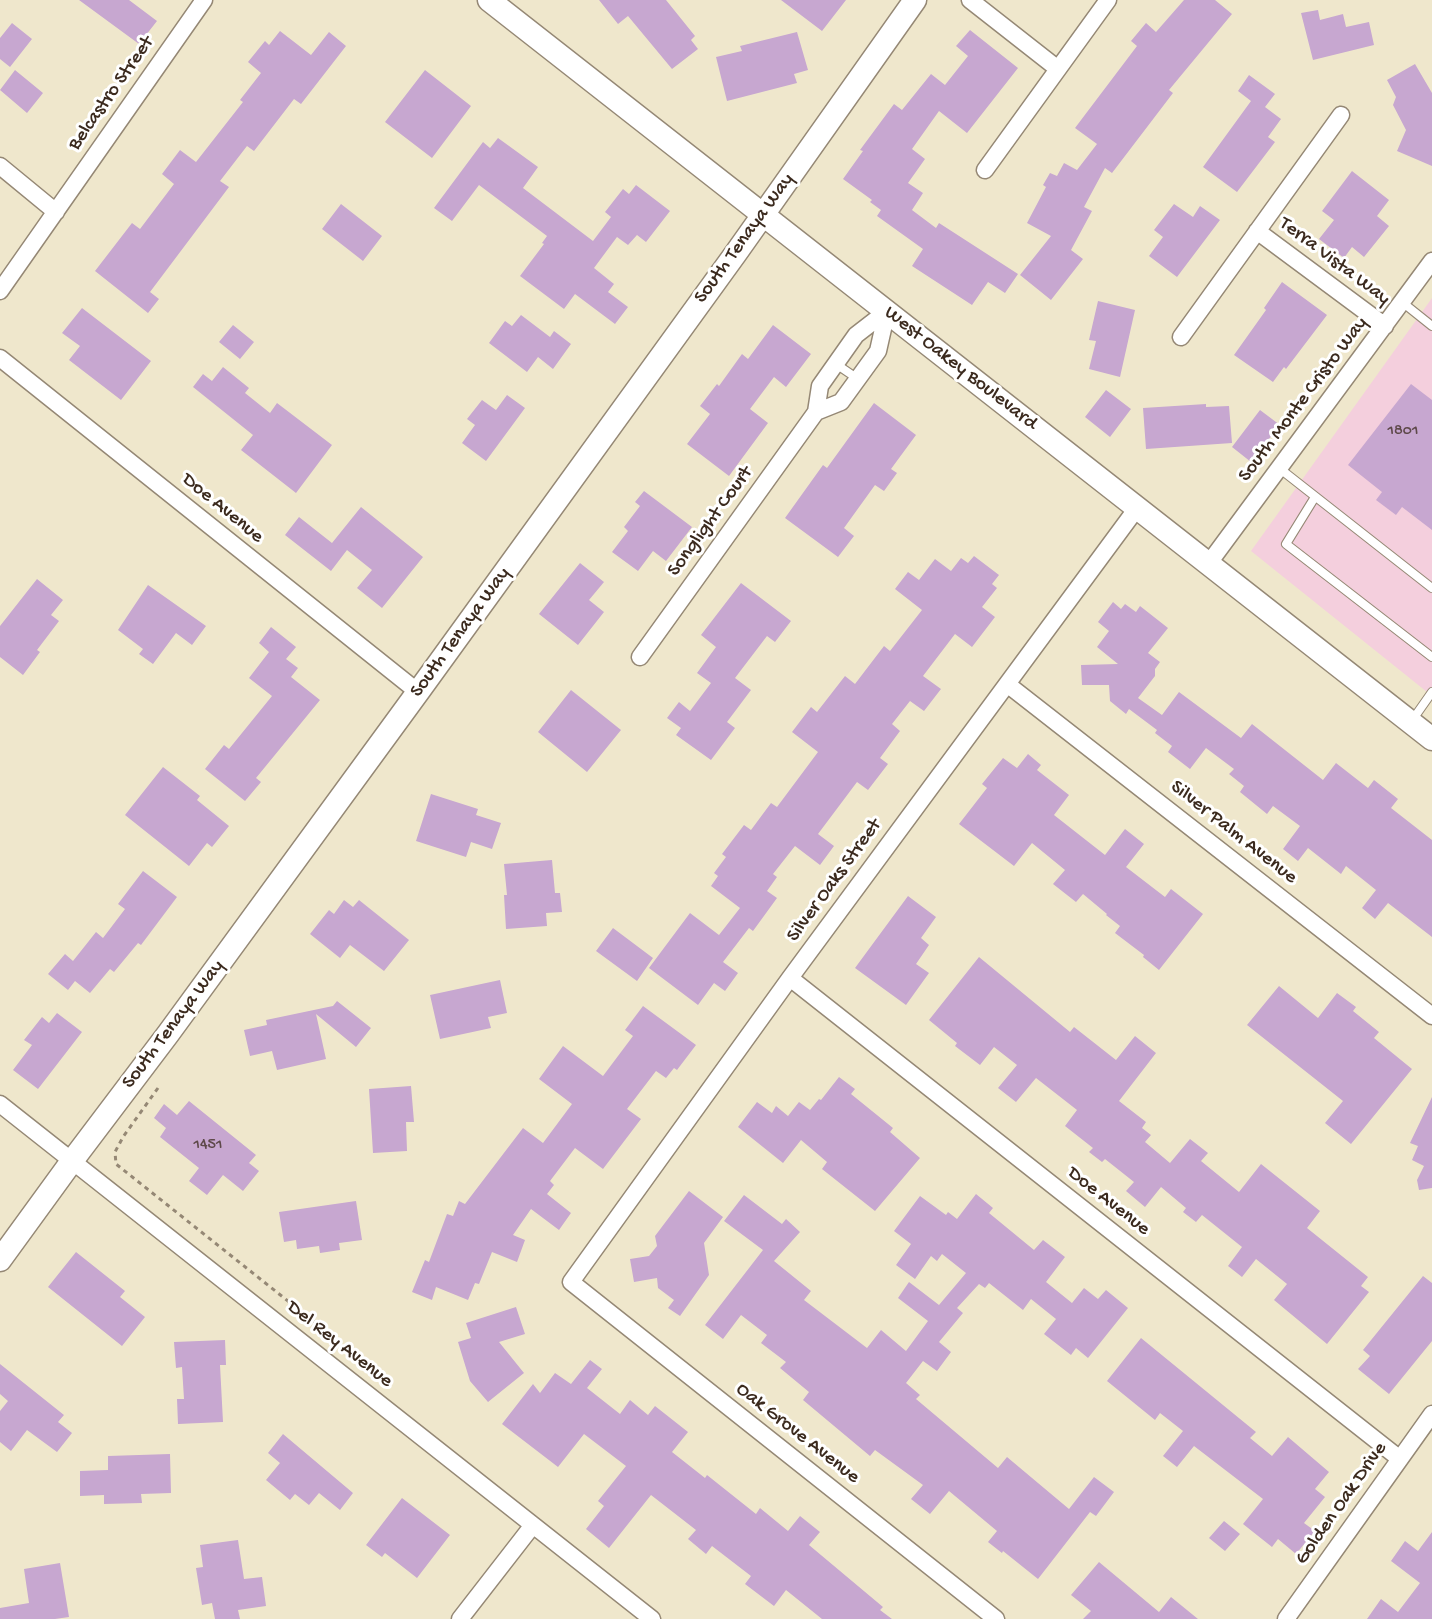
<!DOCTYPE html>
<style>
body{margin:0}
canvas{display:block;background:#efe7cc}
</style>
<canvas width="1432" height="1619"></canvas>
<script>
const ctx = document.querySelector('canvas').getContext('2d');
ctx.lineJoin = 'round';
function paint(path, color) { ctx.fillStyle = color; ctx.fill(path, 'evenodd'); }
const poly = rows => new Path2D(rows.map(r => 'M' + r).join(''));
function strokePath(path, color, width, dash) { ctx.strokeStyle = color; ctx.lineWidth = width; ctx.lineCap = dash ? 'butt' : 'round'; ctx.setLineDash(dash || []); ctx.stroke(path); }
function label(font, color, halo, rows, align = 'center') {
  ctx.font = font + ' "Gochi Hand",sans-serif'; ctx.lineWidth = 6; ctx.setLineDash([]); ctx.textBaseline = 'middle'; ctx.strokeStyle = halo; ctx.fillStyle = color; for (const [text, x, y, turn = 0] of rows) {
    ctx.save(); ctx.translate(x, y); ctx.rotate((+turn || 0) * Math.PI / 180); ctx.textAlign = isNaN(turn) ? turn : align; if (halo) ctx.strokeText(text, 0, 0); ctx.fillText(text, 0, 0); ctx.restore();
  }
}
const built = poly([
 [1432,298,1432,696,1251,551]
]);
const building = poly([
 [79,0,129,0,157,21,139,44],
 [599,0,666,0,695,36,691,40,698,49,672,69,628,16,618,24],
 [781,0,846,0,822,31],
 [1184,0,1215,0,1232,14,1169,90,1173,93,1112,173,1105,168,1084,207,1092,211,1071,250,1083,259,1051,300,1020,275,1051,236,1027,223,1046,187,1043,185,1050,173,1057,176,1064,163,1077,170,1097,144,1075,128,1137,46,1131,41,1146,23,1156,32],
 [1318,10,1320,20,1343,14,1346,27,1369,22,1374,45,1313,60,1301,13],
 [12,23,32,39,10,67,0,59,0,38],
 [970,30,1018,68,967,133,939,111,912,149,925,159,908,183,923,193,912,210,936,228,939,223,1018,274,1005,293,988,282,972,305,912,266,923,249,877,216,881,210,870,202,872,200,843,179,863,151,860,150,894,104,902,110,931,74,945,85,968,56,956,46],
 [280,31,311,55,329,32,346,46,301,104,294,99,254,151,247,146,220,181,229,187,150,292,159,299,148,313,95,271,132,223,140,229,174,184,162,174,180,150,196,162,243,102,240,100,261,73,248,62,265,41,269,45],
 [797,32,808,70,794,74,797,83,727,101,716,57,742,51,740,46],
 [1415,64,1432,93,1432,166,1397,151,1406,130,1393,105,1396,97,1387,80],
 [15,70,43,93,27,113,0,90],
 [425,70,471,106,432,158,385,122],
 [1249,75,1275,94,1265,107,1281,119,1268,137,1275,142,1237,192,1203,167,1251,101,1238,91],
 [498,138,538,167,523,188,593,241,611,217,605,212,623,189,629,194,636,185,670,211,646,242,637,235,628,245,617,237,594,268,614,284,608,292,628,307,615,324,575,294,564,309,520,276,544,244,542,243,547,236,479,185,452,221,434,208,483,142,490,148],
 [1352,171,1389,200,1377,216,1389,226,1364,257,1352,247,1344,258,1319,239,1334,220,1322,211],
 [341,204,382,236,363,261,322,229],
 [1174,204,1193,217,1200,206,1220,220,1177,277,1149,256,1163,237,1154,230],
 [1282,282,1327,315,1286,369,1284,367,1273,382,1234,355,1266,310,1264,308],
 [1098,301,1135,310,1120,377,1089,369,1096,341,1089,340],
 [82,308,151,361,121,400,69,360,80,346,62,333],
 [521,315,550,337,554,331,571,344,553,369,538,357,527,372,489,343,505,321,512,326],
 [233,325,254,342,240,359,219,342],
 [773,325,811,354,786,387,774,377,750,409,768,423,729,476,687,444,710,414,700,406,717,384,719,386,742,354,748,359],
 [223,367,249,388,245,393,270,413,277,403,332,445,296,493,241,450,253,435,193,387,203,374,212,381],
 [1411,384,1432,400,1432,530,1402,507,1396,515,1376,500,1382,492,1348,465],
 [1106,390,1131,409,1110,437,1085,417],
 [507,395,525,408,486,461,462,443,475,425,467,419,482,400,496,410],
 [874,403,916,435,891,469,897,473,884,491,875,485,844,528,854,536,838,557,785,518,823,465,827,468],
 [1206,404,1206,407,1229,406,1232,443,1146,449,1143,408],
 [1260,410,1280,425,1251,462,1232,447],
 [644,491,692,527,666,561,653,551,638,571,612,552,628,531,624,527,640,506,635,502],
 [361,507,423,557,382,608,357,588,372,570,347,550,331,571,285,535,299,517,332,543],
 [974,556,999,575,992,584,997,588,982,607,995,617,972,647,955,634,923,676,941,689,924,711,910,701,892,724,900,731,880,758,888,764,868,790,857,782,818,834,834,846,820,865,795,846,773,874,777,877,767,891,777,898,753,931,749,928,723,962,738,973,725,991,714,983,698,1005,649,968,690,913,719,935,740,908,711,886,718,876,714,873,726,857,722,854,744,825,751,830,771,803,777,807,818,752,792,732,811,707,817,712,845,676,855,684,884,646,890,651,922,610,895,589,908,572,919,580,935,559,951,571,961,558,968,563],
 [580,563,604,582,589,600,604,612,578,645,539,614],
 [37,579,63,600,51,615,59,621,37,650,40,652,23,675,0,657,0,626],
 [741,583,791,621,775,642,767,636,735,678,751,690,727,722,735,728,711,760,676,735,681,728,667,718,679,702,690,711,711,683,697,673,716,647,701,635],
 [148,585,206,626,192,645,176,633,153,664,139,654,143,649,118,630],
 [1113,602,1121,609,1125,604,1136,612,1140,606,1168,628,1148,653,1160,662,1155,669,1155,676,1138,698,1162,715,1179,692,1241,738,1252,724,1323,780,1336,763,1368,788,1374,780,1398,799,1391,808,1432,840,1432,937,1388,903,1375,919,1362,908,1376,890,1346,866,1341,874,1308,848,1298,861,1283,849,1300,826,1273,806,1267,814,1240,792,1244,786,1229,774,1234,769,1206,748,1190,769,1168,752,1172,746,1155,733,1157,730,1129,709,1126,714,1110,701,1109,685,1082,685,1081,665,1118,664,1097,647,1109,631,1098,622],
 [271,627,296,647,286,659,298,668,291,677,320,700,256,778,261,782,245,801,205,769,224,745,229,749,272,696,249,678,269,652,259,643],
 [571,690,621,730,587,772,538,732],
 [1028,754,1041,765,1037,770,1069,795,1054,815,1105,855,1125,829,1144,844,1126,867,1165,897,1171,889,1203,914,1159,970,1143,957,1144,955,1115,933,1120,926,1106,915,1107,914,1083,894,1076,902,1053,884,1065,870,1032,843,1014,866,959,824,987,788,982,784,1003,758,1017,768],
 [163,767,200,796,197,800,229,826,212,847,207,843,189,866,125,815],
 [431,794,478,809,476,815,501,823,492,849,471,842,466,857,416,841],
 [552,860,555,893,560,893,562,912,546,913,547,926,506,929,504,895,507,895,504,864],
 [143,871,177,897,141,945,138,943,114,972,110,969,90,993,75,981,68,990,48,974,65,954,73,961,96,932,103,938,125,909,118,904],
 [908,896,936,917,921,938,929,945,916,964,929,973,906,1005,855,968],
 [344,900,353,907,359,900,409,940,384,971,350,945,340,958,310,934,329,910,334,914],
 [613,928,653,958,637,981,596,951],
 [979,957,1070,1032,1074,1027,1116,1060,1135,1036,1156,1053,1119,1101,1146,1122,1142,1128,1151,1135,1145,1142,1170,1163,1190,1139,1208,1153,1201,1161,1239,1192,1261,1164,1320,1211,1307,1228,1368,1277,1361,1286,1369,1292,1327,1344,1274,1300,1287,1284,1256,1259,1242,1277,1228,1266,1242,1247,1202,1215,1196,1222,1183,1212,1186,1208,1161,1187,1145,1207,1126,1191,1134,1182,1105,1159,1102,1162,1089,1152,1093,1148,1065,1126,1077,1110,1036,1078,1016,1102,998,1088,1017,1065,994,1047,980,1065,955,1046,957,1043,929,1020],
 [500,980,507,1013,488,1017,491,1028,440,1039,430,995],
 [1279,986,1318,1018,1337,993,1356,1007,1353,1011,1379,1032,1374,1038,1412,1069,1351,1144,1325,1123,1343,1101,1247,1025],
 [337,1001,371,1028,356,1047,316,1014,326,1059,277,1070,272,1051,250,1056,244,1030,267,1025,266,1020,333,1006],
 [643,1006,696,1045,677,1070,674,1068,666,1078,656,1071,627,1109,641,1119,603,1169,575,1148,550,1181,554,1185,547,1194,571,1213,559,1230,531,1209,513,1235,525,1240,517,1262,492,1252,479,1284,475,1283,468,1300,436,1287,432,1300,412,1292,425,1260,429,1262,447,1214,453,1216,459,1201,465,1204,523,1128,543,1143,572,1104,539,1079,563,1046,603,1076,633,1036,625,1030],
 [57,1013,82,1032,38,1089,13,1070,32,1045,24,1040,42,1017,49,1023],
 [839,1077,855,1089,851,1094,893,1128,890,1132,920,1158,875,1211,822,1169,827,1162,801,1140,783,1163,738,1127,757,1102,772,1113,776,1106,788,1116,799,1102,810,1110,819,1099,821,1100],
 [411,1086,414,1122,406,1122,407,1151,373,1153,369,1089],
 [1432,1097,1432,1188,1419,1190,1417,1180,1424,1166,1412,1160,1418,1146,1410,1143],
 [189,1101,256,1155,249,1163,259,1171,243,1191,223,1175,207,1195,189,1181,199,1168,160,1137,166,1128,154,1118,164,1104,177,1115],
 [689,1191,723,1217,704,1243,709,1275,680,1316,668,1308,674,1300,658,1288,657,1278,634,1282,630,1259,649,1256,657,1246,655,1236],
 [976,1194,993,1208,989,1213,1034,1250,1043,1240,1065,1257,1046,1282,1072,1303,1084,1288,1098,1299,1106,1290,1128,1308,1088,1358,1076,1348,1071,1355,1044,1334,1056,1319,1031,1299,1023,1310,989,1283,985,1288,979,1284,957,1308,963,1313,939,1342,951,1352,937,1371,923,1361,906,1383,920,1395,916,1399,998,1468,1007,1457,1069,1509,1094,1477,1114,1492,1096,1516,1090,1512,1038,1579,1003,1551,1002,1553,988,1542,997,1531,949,1491,930,1514,911,1499,923,1485,875,1450,870,1456,803,1400,809,1392,780,1368,786,1362,761,1343,767,1335,741,1315,723,1339,705,1325,763,1250,724,1221,744,1195,782,1224,786,1219,800,1232,774,1261,811,1291,804,1300,867,1348,881,1330,906,1351,928,1321,898,1298,909,1282,939,1305,966,1273,942,1254,937,1261,931,1256,915,1279,896,1265,911,1244,894,1231,920,1196,946,1215,948,1212,957,1219],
 [356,1201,362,1240,339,1243,340,1250,320,1253,319,1246,297,1249,296,1240,284,1242,279,1212],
 [76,1252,125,1291,120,1297,145,1317,122,1346,48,1287],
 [1423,1276,1432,1283,1432,1341,1389,1394,1358,1369,1370,1356,1363,1350],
 [516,1307,525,1334,499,1342,524,1373,488,1402,470,1381,458,1342,471,1338,466,1323],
 [1141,1338,1256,1432,1250,1438,1272,1456,1288,1437,1329,1472,1315,1489,1325,1497,1304,1523,1315,1531,1296,1554,1278,1539,1272,1547,1243,1524,1263,1499,1194,1446,1177,1467,1163,1456,1183,1431,1160,1413,1155,1420,1107,1381],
 [225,1340,226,1365,220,1365,223,1422,178,1424,177,1399,184,1399,182,1367,176,1368,174,1342],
 [590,1360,602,1369,587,1388,620,1414,630,1400,648,1415,655,1406,688,1432,672,1452,705,1478,707,1475,756,1514,760,1508,788,1531,800,1516,820,1532,809,1545,883,1607,880,1610,892,1619,822,1619,786,1590,774,1606,745,1584,751,1576,712,1546,706,1554,688,1539,696,1530,651,1495,609,1548,586,1529,604,1506,598,1501,626,1466,584,1434,558,1467,502,1424,533,1384,540,1393,555,1373,571,1384],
 [0,1364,64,1415,58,1422,72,1433,57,1452,27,1430,11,1451,0,1442,0,1411,8,1401,0,1394],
 [283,1434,353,1493,340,1510,319,1493,309,1505,295,1494,290,1500,266,1480,280,1463,268,1453],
 [170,1454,171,1493,141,1494,142,1503,104,1504,104,1495,80,1496,80,1471,108,1470,108,1456],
 [402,1498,450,1535,417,1578,385,1553,382,1557,366,1545],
 [1224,1521,1240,1534,1225,1551,1209,1538],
 [1432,1532,1432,1619,1367,1619,1381,1599,1398,1612,1420,1583,1391,1561,1405,1541,1418,1551],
 [238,1540,244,1579,262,1577,266,1606,238,1610,240,1619,215,1619,212,1603,202,1605,196,1568,203,1567,200,1545],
 [1099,1562,1159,1612,1171,1597,1198,1619,1083,1619,1091,1611,1071,1595],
 [60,1563,69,1617,55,1619,0,1619,0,1608,29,1603,24,1569]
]);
const path = poly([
 [158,1088,123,1137,115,1152,116,1164,318,1325]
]);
const lane = poly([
 [1402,302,1432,326],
 [836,364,858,379],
 [1279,468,1432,588],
 [1315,497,1286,544,1432,657],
 [1411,722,1432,692]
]);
const street = poly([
 [970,0,1058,69],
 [0,166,56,212],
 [985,170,1108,0],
 [1257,231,1385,326],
 [0,291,204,0],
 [1181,337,1341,115],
 [0,358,418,692],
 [816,412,841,402,878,351,887,311],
 [1209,563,1432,261],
 [640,657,816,412,820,386,856,335,887,311],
 [1007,684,1432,1016],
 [790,978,1400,1459],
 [0,1104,652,1619],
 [460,1619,533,1525],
 [996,1619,571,1282,790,978,1137,508],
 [1286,1619,1432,1414]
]);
const secondary = poly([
 [489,0,1432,739],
 [0,1260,72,1161,168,1034,418,692,736,253,915,0]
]);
const numberNames = [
 ["1801",1403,432],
 ["1451",208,1146]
];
const streetNames = [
 ["Belcastro Street",112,94,-55],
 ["South Tenaya Way",745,239,-54],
 ["Terra Vista Way",1334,262,37],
 ["West Oakey Boulevard",960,369,38],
 ["South Monte Cristo Way",1304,400,-53],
 ["Doe Avenue",222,509,39],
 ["Songlight Court",711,522,-54],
 ["South Tenaya Way",461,633,-54],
 ["Silver Palm Avenue",1233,833,38],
 ["Silver Oaks Street",835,881,-54],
 ["South Tenaya Way",174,1025,-53],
 ["Doe Avenue",1108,1202,38],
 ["Del Rey Avenue",339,1345,38],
 ["Oak Grove Avenue",797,1434,38],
 ["Golden Oak Drive",1342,1504,-55]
];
paint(built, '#f4cfdd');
paint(building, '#c7a7d0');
strokePath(lane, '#958875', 10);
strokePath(street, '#958875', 19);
strokePath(secondary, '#958875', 25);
strokePath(path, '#958875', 3, [4.5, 4.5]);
strokePath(lane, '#fff', 8);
strokePath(street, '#fff', 16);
strokePath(secondary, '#fff', 22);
label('16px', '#5e494a', null, numberNames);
label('20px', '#3b2a1e', '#fff', streetNames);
</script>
